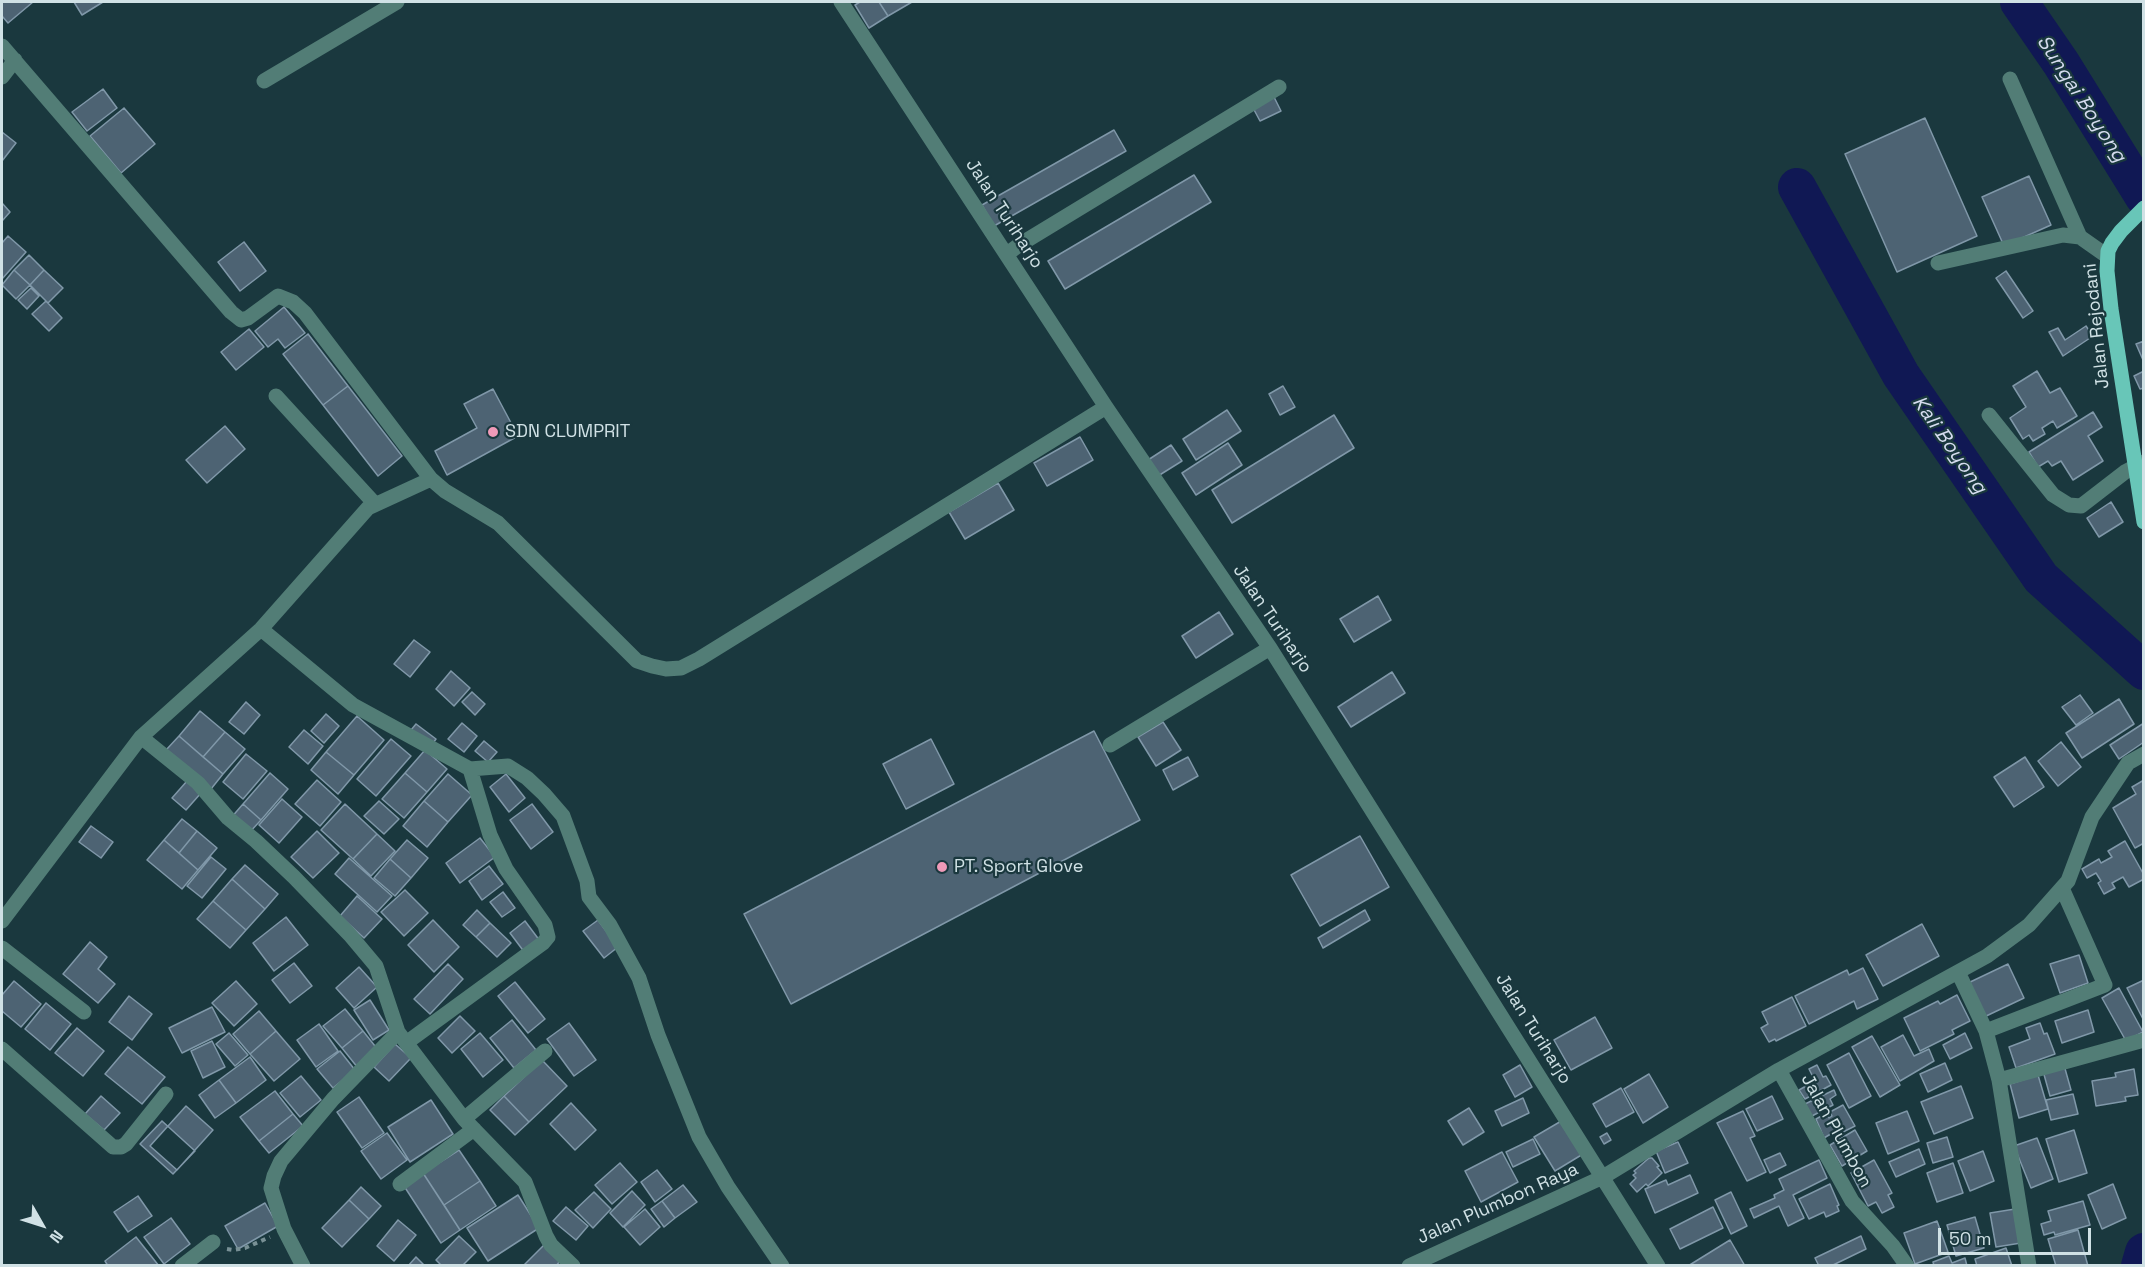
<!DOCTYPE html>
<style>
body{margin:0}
#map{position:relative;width:2145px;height:1267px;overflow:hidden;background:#1a383e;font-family:"Space Grotesk",sans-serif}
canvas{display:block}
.frame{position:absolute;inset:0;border:3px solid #d0e1e5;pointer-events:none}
.north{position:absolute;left:12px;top:1195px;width:60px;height:60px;-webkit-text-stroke:4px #1a383e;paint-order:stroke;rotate:129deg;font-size:16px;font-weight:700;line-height:24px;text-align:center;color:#d0e1e5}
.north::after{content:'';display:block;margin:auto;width:21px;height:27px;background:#d0e1e5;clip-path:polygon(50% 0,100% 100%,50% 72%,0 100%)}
.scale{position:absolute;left:1938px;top:1228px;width:153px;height:27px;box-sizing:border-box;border:3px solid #d0e1e5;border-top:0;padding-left:8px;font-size:18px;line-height:21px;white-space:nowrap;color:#d0e1e5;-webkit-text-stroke:4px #1a383e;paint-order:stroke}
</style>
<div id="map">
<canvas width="2145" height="1267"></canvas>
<div class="frame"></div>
<div class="north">N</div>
<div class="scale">50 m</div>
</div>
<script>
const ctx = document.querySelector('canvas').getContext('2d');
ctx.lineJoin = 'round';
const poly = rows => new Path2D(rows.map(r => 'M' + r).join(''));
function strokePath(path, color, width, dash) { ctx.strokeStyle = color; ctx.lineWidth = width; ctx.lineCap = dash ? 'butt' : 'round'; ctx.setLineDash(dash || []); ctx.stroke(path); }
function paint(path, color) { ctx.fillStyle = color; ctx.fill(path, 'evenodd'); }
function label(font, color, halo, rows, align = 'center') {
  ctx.font = font + ' "Space Grotesk",sans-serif'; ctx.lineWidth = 4.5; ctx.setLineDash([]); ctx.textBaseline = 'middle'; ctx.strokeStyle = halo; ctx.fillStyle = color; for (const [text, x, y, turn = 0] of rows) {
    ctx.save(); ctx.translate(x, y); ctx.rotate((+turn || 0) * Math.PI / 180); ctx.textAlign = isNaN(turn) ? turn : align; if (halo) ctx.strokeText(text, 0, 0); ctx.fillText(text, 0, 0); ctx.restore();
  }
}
const river = poly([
 [2019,2,2061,63,2144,197],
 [1797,187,1901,375,2041,578,2144,671],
 [2140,1266,2144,1252]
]);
const building = poly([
 [2,2,33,2,8,23,2,16,2,2],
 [74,2,103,2,82,15,74,2],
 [860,2,879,2,888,16,869,28,855,5,860,2],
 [879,2,912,2,888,16,879,2],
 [103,89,117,108,87,131,72,112,103,89],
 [1273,95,1281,111,1260,121,1252,106,1273,95],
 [124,108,155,144,121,173,90,136,124,108],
 [1925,118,1977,236,1897,272,1845,154,1925,118],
 [1114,130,1126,151,994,226,982,205,1114,130],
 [2,132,16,143,2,161,2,132],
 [1194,175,1211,202,1065,289,1048,261,1194,175],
 [2029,176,2051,225,2004,246,1982,197,2029,176],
 [2,203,10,212,2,221,2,203],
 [8,236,26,252,2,279,2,243,8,236],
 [244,242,266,271,240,291,218,262,244,242],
 [29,255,44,270,30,285,14,270,29,255],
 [14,270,30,285,16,299,2,285,14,270],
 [44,270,63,288,48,303,30,285,44,270],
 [2006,271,2033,311,2023,318,1996,278,2006,271],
 [31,288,39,296,27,309,18,300,31,288],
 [46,301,62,318,49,331,32,314,46,301],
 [284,307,305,333,285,348,278,339,268,347,255,331,284,307],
 [2086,326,2093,336,2063,356,2049,332,2058,328,2065,340,2086,326],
 [249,329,264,347,236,370,221,352,249,329],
 [308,334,348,386,323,405,283,354,308,334],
 [2144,341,2144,360,2143,360,2136,344,2144,341],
 [2037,371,2050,393,2060,388,2077,416,2057,428,2053,421,2042,428,2045,434,2033,441,2029,435,2023,439,2010,418,2026,407,2013,386,2037,371],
 [2144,371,2144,388,2140,389,2134,376,2144,371],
 [348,386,402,456,378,476,323,405,348,386],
 [1283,386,1295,407,1280,415,1269,394,1283,386],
 [493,389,518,436,447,475,435,451,477,428,464,404,493,389],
 [1227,410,1241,431,1196,460,1183,439,1227,410],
 [2093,412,2102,427,2088,436,2103,461,2073,480,2061,461,2052,466,2048,461,2038,467,2029,452,2093,412],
 [1334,415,1354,448,1232,523,1212,490,1334,415],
 [225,426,245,449,207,483,186,460,225,426],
 [1080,437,1093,460,1047,486,1034,463,1080,437],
 [1228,443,1242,465,1196,495,1182,473,1228,443],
 [1171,445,1182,461,1158,476,1148,460,1171,445],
 [998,483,1014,510,965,539,949,512,998,483],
 [2111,502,2123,522,2099,537,2087,518,2111,502],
 [1378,596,1391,620,1354,642,1340,619,1378,596],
 [1219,612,1233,634,1196,658,1182,636,1219,612],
 [414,640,430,652,410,677,394,664,414,640],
 [451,671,470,688,454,706,436,689,451,671],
 [1392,672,1405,693,1351,727,1338,707,1392,672],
 [472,692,485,704,475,715,462,702,472,692],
 [2080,695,2093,713,2076,725,2062,707,2080,695],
 [2119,699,2134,724,2082,758,2066,733,2119,699],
 [246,702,260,715,244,734,229,722,246,702],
 [200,711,225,732,203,757,179,736,200,711],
 [326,714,339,726,324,743,311,731,326,714],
 [357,716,384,740,354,775,326,752,357,716],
 [1163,722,1181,750,1156,766,1138,737,1163,722],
 [462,723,477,736,464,752,448,739,462,723],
 [2144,723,2144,742,2119,759,2110,745,2144,723],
 [416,724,436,739,431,746,411,730,416,724],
 [304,730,323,746,308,764,289,747,304,730],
 [1094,731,1140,820,791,1004,744,914,1094,731],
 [225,732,245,749,223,774,203,757,225,732],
 [179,736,223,774,211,789,166,750,179,736],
 [391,739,411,756,376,796,357,779,391,739],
 [931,739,954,784,906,809,883,764,931,739],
 [484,741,497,752,488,762,475,751,484,741],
 [2061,742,2081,767,2058,786,2038,761,2061,742],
 [425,750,447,769,427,792,405,773,425,750],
 [326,752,354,775,338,794,311,770,326,752],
 [246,754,267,771,243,799,223,782,246,754],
 [1188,757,1198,776,1173,790,1163,770,1188,757],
 [2025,757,2044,787,2014,807,1994,777,2025,757],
 [270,773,288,789,261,820,243,804,270,773],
 [405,773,427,792,404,818,382,799,405,773],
 [448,774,472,795,448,822,424,801,448,774],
 [506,774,525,798,509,812,490,787,506,774],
 [317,780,341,802,320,826,295,804,317,780],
 [2144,780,2144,843,2135,848,2113,808,2136,794,2132,787,2144,780],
 [187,781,201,793,186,810,172,798,187,781],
 [282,799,302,817,279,843,259,825,282,799],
 [379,801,399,819,384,834,364,816,379,801],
 [424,801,448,822,427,847,403,826,424,801],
 [243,804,261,820,248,834,230,819,243,804],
 [345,804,377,834,353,859,321,830,345,804],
 [532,804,553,832,531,849,510,820,532,804],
 [182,819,197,831,179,853,164,840,182,819],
 [91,826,113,842,101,858,79,842,91,826],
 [197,831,217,848,198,870,179,853,197,831],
 [317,831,339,853,313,878,291,857,317,831],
 [377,834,395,851,371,876,353,859,377,834],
 [1360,836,1389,887,1320,926,1291,875,1360,836],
 [480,838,495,857,460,883,446,863,480,838],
 [164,840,198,870,182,889,147,860,164,840],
 [407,840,428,858,411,878,390,859,407,840],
 [2125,841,2144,875,2144,879,2129,887,2123,877,2112,883,2115,888,2104,894,2098,883,2101,881,2096,873,2087,878,2082,869,2099,859,2101,863,2112,857,2108,851,2125,841],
 [211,857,226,869,202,898,187,886,211,857],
 [349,858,392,896,377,912,335,874,349,858],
 [390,859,411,878,395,896,374,878,390,859],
 [245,865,278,894,265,909,232,879,245,865],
 [489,866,503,884,482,900,469,881,489,866],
 [232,879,265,909,246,930,213,901,232,879],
 [405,890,428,913,404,936,381,912,405,890],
 [503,892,515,908,502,917,490,902,503,892],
 [357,896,382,919,364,938,340,916,357,896],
 [213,901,246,930,230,948,197,919,213,901],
 [477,910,490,923,476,937,463,925,477,910],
 [1365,910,1370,920,1323,948,1318,938,1365,910],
 [286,917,308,945,274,971,253,943,286,917],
 [433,920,459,947,434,972,408,945,433,920],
 [598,920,618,947,604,958,583,931,598,920],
 [525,921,540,941,525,953,510,933,525,921],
 [490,923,511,943,497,957,476,937,490,923],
 [1922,924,1939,956,1883,986,1866,955,1922,924],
 [90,942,107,957,98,969,115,984,98,1003,63,974,90,942],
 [2079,955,2088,983,2060,993,2050,964,2079,955],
 [294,963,312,986,290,1003,272,980,294,963],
 [448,964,463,979,430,1014,414,999,448,964],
 [2008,964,2024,998,1982,1018,1966,984,2008,964],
 [359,967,377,987,354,1008,336,988,359,967],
 [1863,968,1878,999,1857,1009,1854,1001,1809,1024,1795,996,1847,970,1849,975,1863,968],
 [2144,980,2144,1021,2127,988,2144,980],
 [14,981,41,1004,21,1027,2,1011,2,995,14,981],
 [236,981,257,1004,234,1026,212,1003,236,981],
 [515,982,545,1019,528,1033,498,996,515,982],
 [2119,988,2143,1032,2126,1041,2102,998,2119,988],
 [1957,995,1970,1021,1952,1030,1954,1034,1920,1051,1904,1018,1938,1001,1940,1004,1957,995],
 [129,996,152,1014,132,1040,109,1022,129,996],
 [1792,997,1806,1026,1776,1041,1775,1039,1769,1042,1761,1028,1768,1024,1762,1012,1792,997],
 [370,1000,389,1030,373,1040,354,1010,370,1000],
 [46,1003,71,1024,50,1050,25,1029,46,1003],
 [212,1007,225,1032,182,1053,169,1028,212,1007],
 [345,1009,363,1031,342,1048,323,1026,345,1009],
 [2088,1010,2094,1032,2062,1043,2055,1021,2088,1010],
 [259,1011,276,1031,250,1054,233,1034,259,1011],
 [460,1016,475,1031,452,1053,438,1038,460,1016],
 [1595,1017,1612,1048,1571,1070,1554,1040,1595,1017],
 [512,1020,536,1050,514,1068,490,1038,512,1020],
 [569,1023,596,1060,574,1076,547,1039,569,1023],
 [2040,1023,2044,1034,2047,1033,2055,1054,2016,1068,2009,1047,2030,1039,2026,1028,2040,1023],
 [319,1024,338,1051,316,1067,297,1040,319,1024],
 [77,1028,104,1051,83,1076,55,1053,77,1028],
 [276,1031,300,1059,274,1081,250,1054,276,1031],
 [363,1031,379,1051,358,1068,342,1048,363,1031],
 [229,1033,248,1055,235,1066,216,1044,229,1033],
 [480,1033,503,1060,483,1077,461,1049,480,1033],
 [1965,1033,1972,1048,1950,1059,1943,1045,1965,1033],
 [1903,1035,1914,1056,1929,1049,1934,1061,1900,1081,1881,1047,1903,1035],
 [1872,1036,1900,1085,1880,1097,1852,1047,1872,1036],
 [212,1041,225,1067,203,1078,191,1051,212,1041],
 [395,1044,411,1058,389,1081,374,1067,395,1044],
 [128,1047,165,1077,142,1104,105,1074,128,1047],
 [340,1051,355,1070,333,1088,317,1069,340,1051],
 [1849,1053,1871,1096,1849,1108,1827,1065,1849,1053],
 [250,1057,266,1080,236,1103,219,1080,250,1057],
 [542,1060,567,1086,529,1122,504,1096,542,1060],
 [1945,1063,1952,1080,1928,1092,1920,1074,1945,1063],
 [1520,1065,1532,1087,1515,1097,1503,1075,1520,1065],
 [1817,1065,1823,1077,1826,1076,1831,1085,1805,1099,1799,1090,1815,1081,1809,1069,1817,1065],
 [2064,1065,2071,1090,2050,1096,2043,1071,2064,1065],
 [2134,1069,2138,1095,2125,1097,2126,1101,2096,1106,2092,1081,2116,1077,2115,1073,2134,1069],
 [1649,1074,1668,1107,1643,1123,1624,1089,1649,1074],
 [2038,1075,2048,1109,2019,1118,2010,1084,2038,1075],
 [301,1076,321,1100,300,1117,280,1093,301,1076],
 [219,1080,236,1103,215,1118,199,1095,219,1080],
 [1961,1086,1973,1118,1934,1134,1921,1102,1961,1086],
 [1621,1088,1634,1112,1606,1127,1593,1104,1621,1088],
 [1834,1090,1836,1095,1830,1099,1833,1105,1810,1117,1803,1105,1834,1090],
 [275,1091,293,1114,259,1141,240,1117,275,1091],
 [2073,1094,2078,1114,2051,1120,2046,1100,2073,1094],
 [101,1096,120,1113,104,1130,85,1114,101,1096],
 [504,1096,529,1122,515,1135,490,1110,504,1096],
 [1772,1096,1783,1119,1757,1131,1746,1109,1772,1096],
 [359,1097,384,1133,362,1148,337,1112,359,1097],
 [1523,1098,1529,1113,1502,1126,1495,1111,1523,1098],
 [431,1100,453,1134,410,1162,388,1127,431,1100],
 [571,1103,596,1130,575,1150,550,1124,571,1103],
 [1843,1105,1855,1126,1841,1133,1839,1129,1824,1138,1816,1119,1827,1113,1829,1118,1832,1116,1830,1112,1843,1105],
 [186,1106,213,1130,177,1170,150,1146,186,1106],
 [1469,1108,1484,1132,1463,1145,1448,1121,1469,1108],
 [1743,1111,1755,1136,1750,1138,1766,1172,1747,1181,1717,1123,1743,1111],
 [1907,1111,1919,1141,1888,1154,1876,1123,1907,1111],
 [293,1114,303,1126,269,1153,259,1141,293,1114],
 [1563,1120,1583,1154,1555,1171,1534,1137,1563,1120],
 [162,1121,195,1151,173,1174,140,1144,162,1121],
 [1855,1130,1867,1151,1842,1166,1830,1145,1855,1130],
 [2074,1130,2087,1173,2059,1182,2046,1139,2074,1130],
 [387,1133,407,1160,381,1179,361,1151,387,1133],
 [1607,1133,1611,1140,1604,1144,1600,1137,1607,1133],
 [1947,1137,1953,1157,1933,1163,1927,1143,1947,1137],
 [2037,1138,2053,1179,2031,1188,2014,1146,2037,1138],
 [1533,1139,1540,1154,1513,1167,1506,1152,1533,1139],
 [1678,1142,1688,1163,1665,1173,1656,1151,1678,1142],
 [1919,1149,1925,1164,1896,1177,1889,1162,1919,1149],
 [459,1150,480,1181,444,1205,423,1173,459,1150],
 [1983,1151,1994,1181,1970,1191,1958,1161,1983,1151],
 [1502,1152,1518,1182,1481,1202,1465,1171,1502,1152],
 [1780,1153,1786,1165,1770,1173,1764,1160,1780,1153],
 [1649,1158,1652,1158,1659,1166,1657,1167,1662,1173,1648,1186,1646,1184,1637,1192,1630,1184,1636,1178,1633,1175,1636,1173,1634,1171,1649,1158],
 [1819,1160,1827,1178,1793,1195,1804,1218,1788,1226,1779,1206,1754,1218,1750,1209,1775,1198,1774,1195,1784,1190,1779,1179,1819,1160],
 [1874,1160,1892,1193,1888,1195,1894,1207,1882,1213,1876,1202,1868,1206,1851,1173,1874,1160],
 [620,1163,637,1182,612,1204,595,1185,620,1163],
 [1953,1163,1963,1193,1937,1202,1927,1173,1953,1163],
 [657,1170,672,1189,655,1202,641,1182,657,1170],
 [423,1173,460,1230,441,1243,404,1186,423,1173],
 [1690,1175,1698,1193,1655,1213,1645,1189,1666,1180,1668,1185,1690,1175],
 [480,1181,496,1206,460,1230,444,1205,480,1181],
 [1830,1184,1839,1205,1837,1206,1839,1211,1826,1217,1824,1212,1809,1219,1799,1199,1830,1184],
 [2113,1184,2126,1218,2102,1229,2088,1195,2113,1184],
 [683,1185,697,1202,675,1218,662,1201,683,1185],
 [361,1187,381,1206,369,1219,349,1200,361,1187],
 [632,1191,645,1205,623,1227,610,1213,632,1191],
 [594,1192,611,1209,593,1228,575,1210,594,1192],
 [1731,1192,1747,1226,1731,1234,1715,1200,1731,1192],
 [518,1195,539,1228,488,1261,467,1228,518,1195],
 [138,1196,152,1216,128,1232,114,1212,138,1196],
 [349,1200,369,1219,342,1247,322,1228,349,1200],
 [662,1201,675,1218,664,1227,651,1209,662,1201],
 [2083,1201,2090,1225,2055,1235,2054,1232,2044,1235,2041,1224,2051,1221,2048,1211,2083,1201],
 [265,1203,278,1226,238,1249,225,1226,265,1203],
 [566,1207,588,1226,576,1240,553,1221,566,1207],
 [1713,1207,1723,1228,1680,1249,1670,1229,1713,1207],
 [645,1209,660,1227,640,1245,624,1227,645,1209],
 [2015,1209,2021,1243,1996,1247,1990,1213,2015,1209],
 [1975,1217,1984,1248,1956,1256,1947,1225,1975,1217],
 [171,1218,190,1244,164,1264,144,1237,171,1218],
 [398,1220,416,1235,394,1261,377,1246,398,1220],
 [1937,1221,1948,1252,1915,1264,1904,1233,1937,1221],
 [2078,1230,2088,1266,2056,1266,2048,1239,2078,1230],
 [459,1236,476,1252,462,1266,442,1266,436,1260,459,1236],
 [1861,1236,1866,1249,1831,1266,1819,1266,1815,1258,1861,1236],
 [136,1237,159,1266,108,1266,105,1261,136,1237],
 [1730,1240,1745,1266,1688,1266,1730,1240],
 [544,1245,560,1261,556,1266,523,1266,544,1245],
 [2006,1248,2012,1266,1977,1266,1975,1259,2006,1248],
 [1949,1256,1952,1263,1965,1258,1967,1266,1934,1266,1933,1262,1949,1256],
 [416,1257,425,1266,408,1266,416,1257]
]);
const path = poly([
 [227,1249,233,1250,245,1248,270,1237]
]);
const minor = poly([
 [841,2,1106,407,1270,648,1658,1266],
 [2,46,231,312,241,320,248,318,278,296,293,302,305,313,431,479,445,491,498,523,637,661,652,666,666,669,681,668,699,659,1106,407],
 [2,77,15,60],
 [2010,79,2080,237],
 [264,81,397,2],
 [1007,254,1019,245,1279,87],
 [1938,263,2063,235,2080,237,2107,256],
 [276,396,375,504],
 [1989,415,2053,495,2069,505,2081,506,2125,472,2144,462],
 [261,629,353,705,470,769,490,835,506,869,545,925,548,937,543,943,406,1043],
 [141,737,198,783,228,818,256,841,294,877,350,935,376,966,398,1032,464,1119,525,1182,546,1236,551,1245,573,1266],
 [1110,745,1270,648],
 [470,769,508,766,527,778,544,794,563,816,587,881,589,897,610,925,639,978,658,1035,699,1137,728,1187,782,1266],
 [2,921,141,737,261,629,368,508,431,479],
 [2,948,84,1012],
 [1958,972,1986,1031,1999,1080,2029,1266],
 [1986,1031,2105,985,2062,888],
 [2,1049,113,1147,121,1147,126,1144,166,1094],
 [1779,1070,1852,1201,1893,1246,1907,1266],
 [1999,1080,2144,1040],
 [464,1119,545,1051],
 [400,1184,474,1129],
 [182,1266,213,1242],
 [303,1266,284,1229,271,1188,274,1176,281,1161,333,1099,398,1032],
 [1409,1266,1603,1177,1779,1070,1987,956,2029,925,2068,881,2092,817,2128,763,2144,754]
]);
const major = poly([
 [2144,208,2121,231,2112,243,2108,251,2107,271,2111,309,2144,522]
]);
const markers = [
 [493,432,6,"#ef9ab8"],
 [942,867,6,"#ef9ab8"]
];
const streetNames = [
 ["Jalan Turiharjo",1004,214,57],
 ["Jalan Rejodani",2097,326,-96],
 ["Jalan Turiharjo",1272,619,56],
 ["Jalan Turiharjo",1533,1029,58],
 ["Jalan Plumbon",1836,1131,61],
 ["Jalan Plumbon Raya",1498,1204,-24]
];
const poiNames = [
 ["SDN CLUMPRIT",505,432],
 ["PT. Sport Glove",954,867]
];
const waterNames = [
 ["Sungai Boyong",2081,99,57],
 ["Kali Boyong",1949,445,55]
];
strokePath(river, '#101854', 38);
paint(building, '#4d6373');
strokePath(building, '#8098a9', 1.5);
strokePath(path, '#789095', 4, [4.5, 4.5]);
strokePath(minor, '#527d76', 15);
strokePath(major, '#68c6b8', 15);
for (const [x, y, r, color] of markers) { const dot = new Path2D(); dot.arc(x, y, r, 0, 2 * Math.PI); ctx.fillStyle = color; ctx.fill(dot); strokePath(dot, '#1a383e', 2); }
label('18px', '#d0e1e5', '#1a383e', streetNames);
label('18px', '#d0e1e5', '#1a383e', poiNames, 'left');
label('italic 20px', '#d5dcef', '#1a383e', waterNames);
</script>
